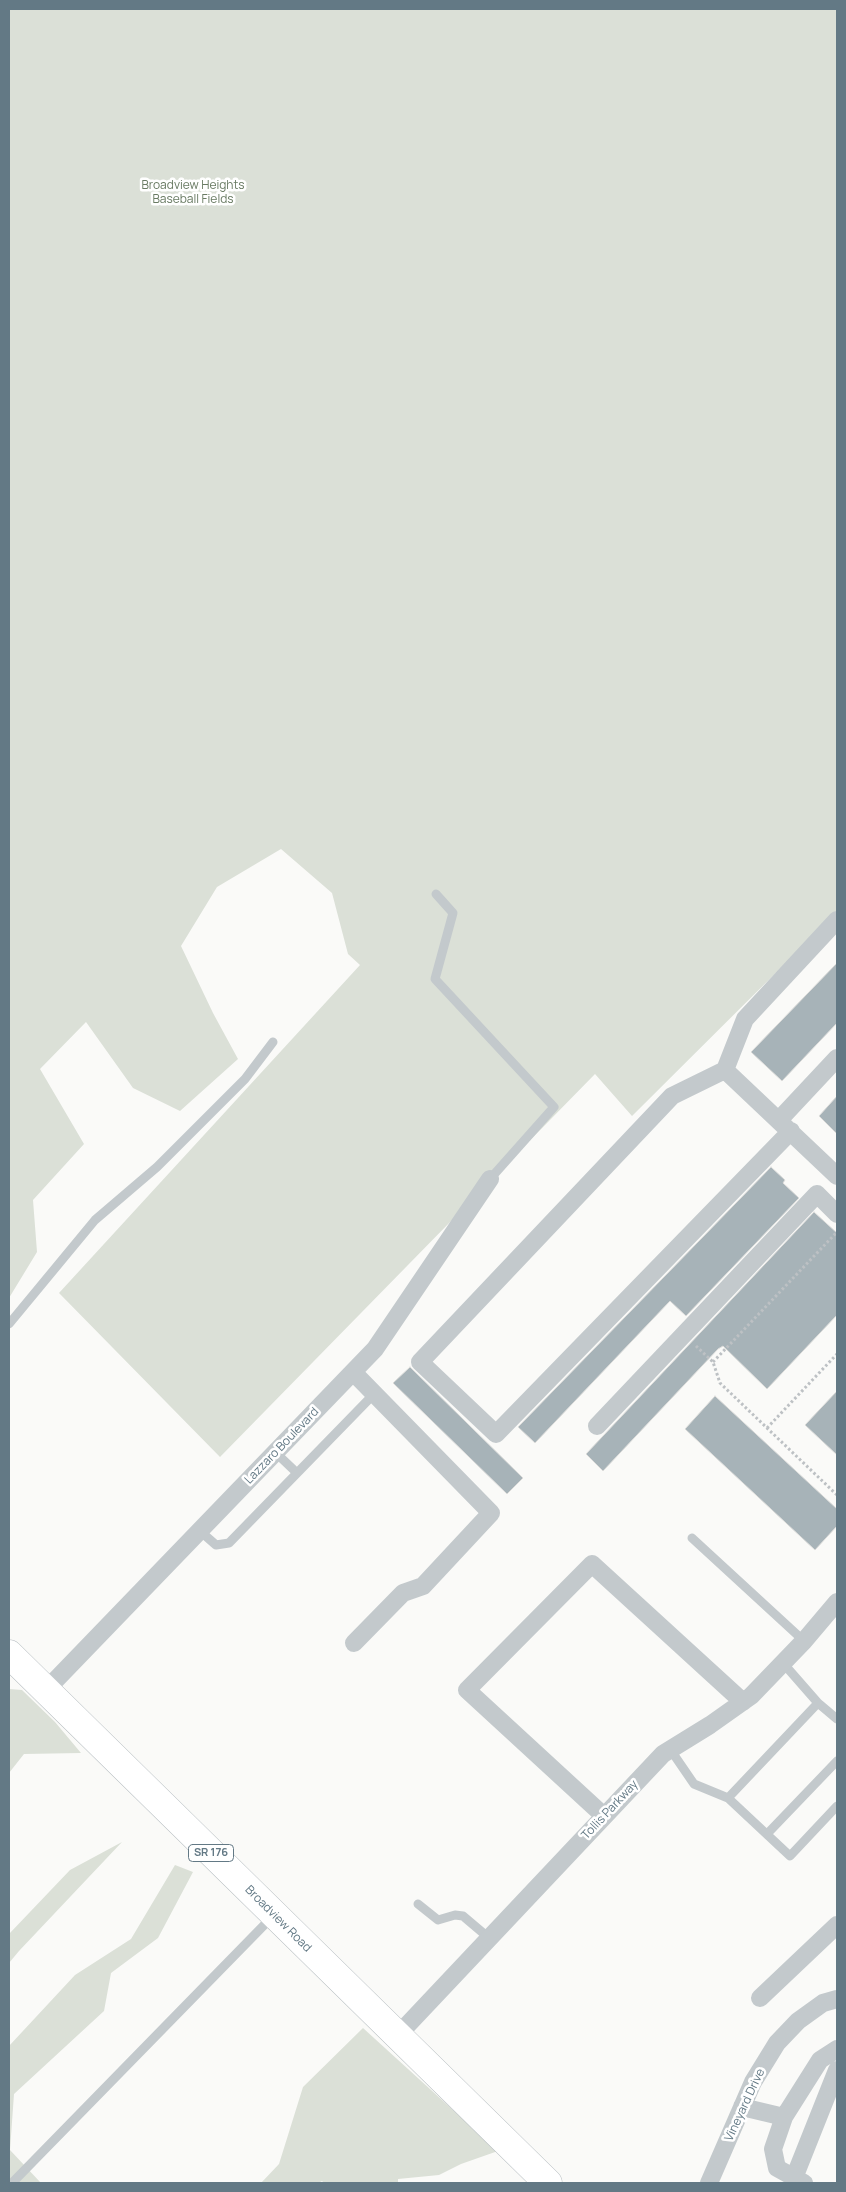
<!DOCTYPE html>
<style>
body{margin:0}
#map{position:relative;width:846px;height:2192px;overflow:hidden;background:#fafaf8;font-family:Manrope,sans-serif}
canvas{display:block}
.frame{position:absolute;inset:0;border:10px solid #637985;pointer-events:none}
</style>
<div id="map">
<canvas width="846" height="2192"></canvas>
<div class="frame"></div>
</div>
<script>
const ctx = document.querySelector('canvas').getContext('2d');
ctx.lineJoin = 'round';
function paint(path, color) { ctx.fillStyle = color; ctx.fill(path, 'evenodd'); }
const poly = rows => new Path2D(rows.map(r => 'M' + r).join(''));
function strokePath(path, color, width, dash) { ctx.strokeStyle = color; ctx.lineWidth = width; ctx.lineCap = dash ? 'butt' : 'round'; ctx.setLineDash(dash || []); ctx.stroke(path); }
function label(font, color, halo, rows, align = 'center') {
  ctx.font = font + ' Manrope,sans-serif'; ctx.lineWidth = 5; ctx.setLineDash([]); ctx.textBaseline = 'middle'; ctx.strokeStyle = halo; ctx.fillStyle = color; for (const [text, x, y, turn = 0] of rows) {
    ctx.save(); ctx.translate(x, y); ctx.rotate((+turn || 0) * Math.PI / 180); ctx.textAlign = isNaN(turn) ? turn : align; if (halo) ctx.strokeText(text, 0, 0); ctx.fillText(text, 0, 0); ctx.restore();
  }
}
const green = poly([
 [9,9,837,9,837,912,632,1116,595,1074,220,1457,59,1293,360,965,348,954,332,893,281,849,217,887,181,946,213,1013,238,1059,180,1111,133,1088,86,1022,40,1069,84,1144,33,1200,37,1252,9,1298],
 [9,1689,22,1690,55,1722,81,1753,24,1754,9,1773],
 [122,1842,19,1951,9,1963,9,1934,70,1870],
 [175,1865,193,1872,158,1938,111,1973,104,2011,14,2094,10,2150,41,2183,9,2183,9,2046,75,1975,131,1939],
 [363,2028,498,2151,461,2164,439,2175,398,2179,398,2183,324,2183,322,2181,318,2183,261,2183,279,2164,303,2087]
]);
const building = poly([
 [837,963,837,1023,782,1081,751,1052,837,963],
 [837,1096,837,1134,819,1116,837,1096],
 [771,1167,785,1180,783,1183,799,1198,686,1316,670,1301,535,1443,518,1427,771,1167],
 [814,1212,837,1233,837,1315,767,1389,723,1346,718,1349,603,1471,586,1454,814,1212],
 [410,1367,523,1478,507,1494,393,1383,410,1367],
 [837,1391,837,1455,805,1425,837,1391],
 [715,1396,837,1509,837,1526,815,1550,685,1429,715,1396]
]);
const path = poly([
 [696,1346,713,1362,720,1383,837,1495],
 [713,1362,837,1232],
 [767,1428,837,1354]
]);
const lane = poly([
 [436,894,453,913,435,979,554,1107,490,1179],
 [9,1324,95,1220,157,1167,245,1079,273,1042],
 [275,1452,297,1473],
 [200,1531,216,1545,229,1543,374,1394],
 [692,1538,804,1641],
 [783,1663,818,1703],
 [670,1749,694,1784,728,1798,790,1856,837,1806],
 [728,1798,818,1703,837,1719],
 [767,1834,837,1761],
 [418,1904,438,1920,455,1915,463,1916,489,1938],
 [12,2183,272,1917]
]);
const street = poly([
 [725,1070,837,1176],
 [779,1120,837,1058],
 [791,1131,496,1434,420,1362,672,1096,725,1070,745,1019,837,920],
 [353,1372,491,1513,423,1586,403,1593,354,1643],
 [597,1426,817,1194,837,1214],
 [46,1690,375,1349,490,1179],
 [604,1816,467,1690,592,1564,743,1702],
 [760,1998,837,1925],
 [397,2036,663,1754,710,1725,751,1696,804,1641,837,1602],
 [742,2107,784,2117],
 [794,2178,837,2070],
 [709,2183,753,2082,777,2043,798,2021,823,2003,837,1999],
 [804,2183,777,2168,773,2149,784,2117,820,2060,837,2049]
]);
const primary = poly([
 [9,1654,548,2183]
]);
const shields = [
 [211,1853,45]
];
const shieldNames = [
 ["SR 176",211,1853]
];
const parkNames = [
 ["Broadview Heights",193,186],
 ["Baseball Fields",193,200]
];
const streetNames = [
 ["Lazzaro Boulevard",282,1446,-46],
 ["Tollis Parkway",610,1810,-47],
 ["Broadview Road",278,1919,45],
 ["Vineyard Drive",745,2105,-65]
];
paint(green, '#dbe0d7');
paint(building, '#a7b3b8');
strokePath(building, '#dcdcda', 1);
strokePath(primary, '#b4bbbf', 29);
strokePath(path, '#bdc1c4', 3, [2.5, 2.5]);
strokePath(lane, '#c3c9cc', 9);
strokePath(street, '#c3c9cc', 18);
strokePath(primary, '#fff', 28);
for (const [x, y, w] of shields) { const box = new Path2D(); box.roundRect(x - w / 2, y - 8.5, w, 17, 4); ctx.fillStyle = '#fff'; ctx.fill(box); strokePath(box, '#637985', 1); }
label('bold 11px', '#637985', null, shieldNames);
label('12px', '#697b63', '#fff', parkNames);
label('12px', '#637985', '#fff', streetNames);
</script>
